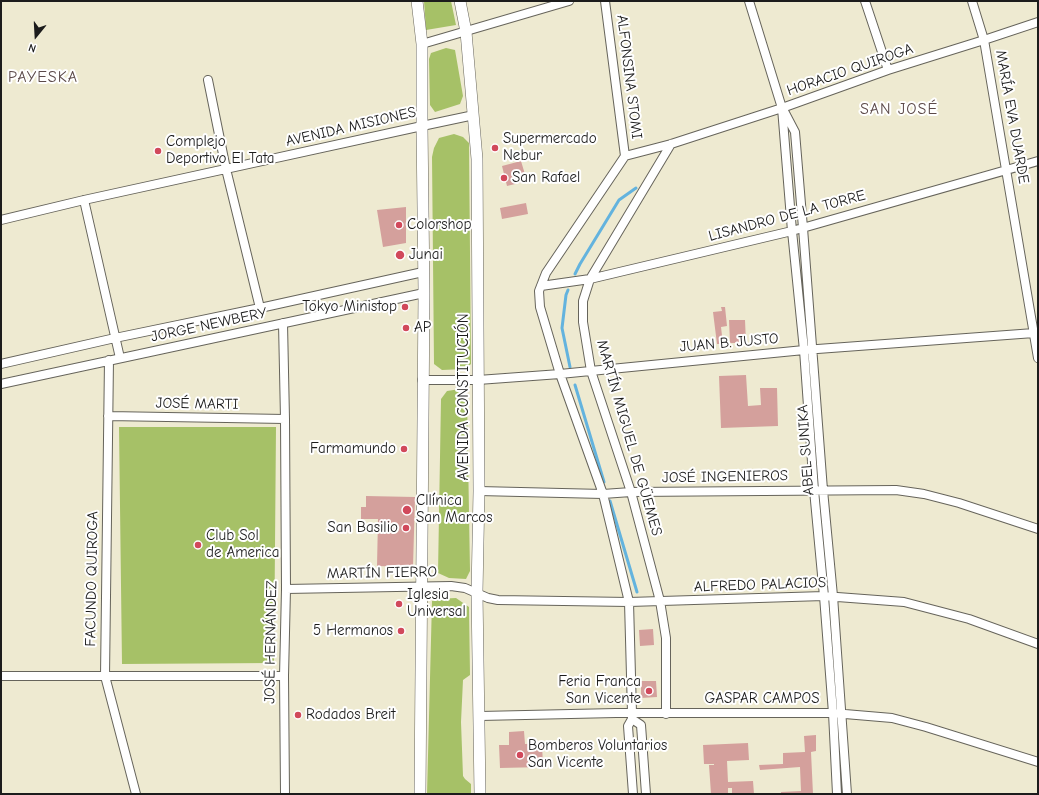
<!DOCTYPE html>
<meta charset="utf-8">
<style>
body{margin:0}
#map{position:relative;width:1039px;height:795px;overflow:hidden;background:#eeead1;font-family:"Comic Neue",sans-serif}
canvas{display:block}
.frame{position:absolute;inset:0;border:2px solid #1c1c1c;pointer-events:none}
.north{position:absolute;left:16px;top:16px;width:40px;height:40px;-webkit-text-stroke:3px #fff;paint-order:stroke;rotate:198deg;font-size:11px;font-weight:700;line-height:16px;text-align:center;color:#1c1c1c}
.north::after{content:'';display:block;margin:auto;width:14px;height:18px;background:#1c1c1c;clip-path:polygon(50% 0,100% 100%,50% 72%,0 100%)}
</style>
<div id="map">
<canvas width="1039" height="795"></canvas>
<div class="frame"></div>
<div class="north">N</div>
</div>
<script>
const ctx = document.querySelector('canvas').getContext('2d');
ctx.lineJoin = 'round';
function paint(path, color) { ctx.fillStyle = color; ctx.fill(path, 'evenodd'); }
const poly = rows => new Path2D(rows.map(r => 'M' + r).join(''));
function strokePath(path, color, width, dash) { ctx.strokeStyle = color; ctx.lineWidth = width; ctx.lineCap = dash ? 'butt' : 'round'; ctx.setLineDash(dash || []); ctx.stroke(path); }
function label(font, color, halo, rows, align = 'center') {
  ctx.font = font + ' "Comic Neue",sans-serif'; ctx.lineWidth = 4; ctx.setLineDash([]); ctx.textBaseline = 'middle'; ctx.strokeStyle = halo; ctx.fillStyle = color; for (const [text, x, y, turn = 0] of rows) {
    ctx.save(); ctx.translate(x, y); ctx.rotate((+turn || 0) * Math.PI / 180); ctx.textAlign = isNaN(turn) ? turn : align; if (halo) ctx.strokeText(text, 0, 0); ctx.fillText(text, 0, 0); ctx.restore();
  }
}
const green = poly([
 [424,1,451,1,456,25,426,30],
 [446,48,455,50,463,96,460,104,435,112,430,105,429,59,431,53],
 [454,134,463,137,469,143,471,364,465,369,442,370,434,364,432,157,434,148,439,138],
 [460,389,467,396,470,571,466,579,449,578,438,573,441,399,447,391],
 [119,427,276,427,274,663,122,664],
 [456,598,469,607,470,675,463,680,461,722,463,776,465,779,471,784,471,794,427,794,432,601,436,599]
]);
const stream = poly([
 [575,274,580,264,619,200,636,188],
 [568,290,566,295,562,328,570,367],
 [575,385,604,482],
 [610,501,637,592]
]);
const building = poly([
 [521,161,527,181,507,186,502,166],
 [526,203,528,214,502,219,500,208],
 [406,207,406,243,383,247,377,210],
 [721,307,725,307,727,326,721,327,723,344,717,344,713,312,722,311],
 [729,320,745,320,746,343,730,343],
 [746,375,748,406,761,405,760,388,777,388,778,426,721,428,719,376],
 [366,496,415,497,413,567,377,566,378,519,361,519,361,507,366,507],
 [653,629,654,645,640,646,639,630],
 [641,681,656,681,657,697,641,698],
 [524,731,525,744,542,743,543,767,500,768,499,745,509,745,509,732],
 [816,735,816,751,811,752,813,794,781,794,781,792,801,791,800,767,760,770,759,765,783,764,783,753,805,752,804,736],
 [748,743,749,760,727,761,728,782,753,781,754,794,732,794,732,788,728,788,728,794,711,794,709,765,714,765,714,764,704,764,703,745]
]);
const minor = poly([
 [605,1,625,156,671,144,782,108,888,70,984,40,1038,22],
 [749,1,782,108,792,231,804,350,814,490,824,596,833,713,837,794],
 [865,1,888,70],
 [972,1,984,40,1038,358],
 [422,44,569,1],
 [208,80,226,169,260,308],
 [784,111,795,132,803,228,823,490,833,596,847,794],
 [625,156,546,273,539,291,540,307,560,374,603,494,629,602,632,713,632,719,628,726,633,794],
 [84,200,120,358],
 [1,220,84,200,422,126,474,115],
 [541,286,590,279,792,231,1038,161],
 [283,323,285,419,286,589,284,676,285,794],
 [109,360,105,676,136,794],
 [1,364,115,338,260,308,423,272],
 [422,380,478,380,560,374,804,350,1034,333,1038,332],
 [1,384,424,293],
 [108,416,285,419],
 [479,491,603,494,631,492,896,490,924,494,959,503,1038,529],
 [286,589,451,586,465,588,488,598,498,600,629,602,824,596,904,602,969,619,1038,644],
 [1,676,284,676],
 [666,714,666,638,660,601,631,492,591,371,583,322,583,301,590,279,671,144],
 [480,716,616,713,833,713,892,718,926,727,1038,762],
 [632,719,641,725,646,794]
]);
const secondary = poly([
 [417,1,422,44,422,126,424,293,420,794],
 [460,1,466,32,477,159,479,491,477,593,480,794]
]);
const markers = [
 [495,148,4,"#d1495b"],
 [158,151,4,"#d1495b"],
 [504,178,4,"#d1495b"],
 [399,225,4,"#d1495b"],
 [400,255,5,"#d1495b"],
 [405,307,4,"#d1495b"],
 [406,328,4,"#d1495b"],
 [404,449,4,"#d1495b"],
 [407,510,5,"#d1495b"],
 [406,528,4,"#d1495b"],
 [198,545,4,"#d1495b"],
 [399,604,4,"#d1495b"],
 [401,631,4,"#d1495b"],
 [649,691,4,"#d1495b"],
 [298,715,4,"#d1495b"],
 [520,755,4,"#d1495b"]
];
const streetNames = [
 ["HORACIO QUIROGA",850,70,-19],
 ["ALFONSINA STOMI",629,77,83],
 ["MARÍA EVA DUARDE",1012,117,80],
 ["AVENIDA MISIONES",351,127,-13],
 ["LISANDRO DE LA TORRE",787,216,-15],
 ["JORGE NEWBERY",209,325,-12],
 ["JUAN B. JUSTO",729,343,-5],
 ["AVENIDA CONSTITUCIÓN",464,397,-90],
 ["JOSÉ MARTI",197,404,1],
 ["MARTÍN MIGUEL DE GÜEMES",629,438,74],
 ["ABEL SUNIKA",806,450,-94],
 ["JOSÉ INGENIEROS",725,477,-1],
 ["MARTÍN FIERRO",382,573,-1],
 ["FACUNDO QUIROGA",92,579,-89],
 ["ALFREDO PALACIOS",760,585,-2],
 ["JOSÉ HERNÁNDEZ",271,642,-89],
 ["GASPAR CAMPOS",762,699]
];
const poiNames = [
 ["Supermercado",503,139],
 ["Nebur",503,156],
 ["Complejo",166,142],
 ["Deportivo El Tata",166,159],
 ["San Rafael",512,178],
 ["Colorshop",407,225],
 ["Junai",409,255],
 ["Tokyo Ministop",397,307,"right"],
 ["AP",414,328],
 ["Farmamundo",396,449,"right"],
 ["Cllínica",416,501],
 ["San Marcos",416,518],
 ["San Basilio",398,528,"right"],
 ["Club Sol",206,536],
 ["de America",206,553],
 ["Iglesia",407,595],
 ["Universal",407,612],
 ["5 Hermanos",393,631,"right"],
 ["Feria Franca",641,682,"right"],
 ["San Vicente",641,699,"right"],
 ["Rodados Breit",306,715],
 ["Bomberos Voluntarios",528,746],
 ["San Vicente",528,763]
];
const neighbourhoodNames = [
 ["PAYESKA",43,77],
 ["SAN JOSÉ",899,109]
];
paint(green, '#a6c167');
strokePath(stream, '#63b3de', 3);
paint(building, '#d4a09c');
strokePath(minor, '#66645b', 10);
strokePath(secondary, '#66645b', 12);
strokePath(minor, '#fff', 8);
strokePath(secondary, '#fff', 11);
for (const [x, y, r, color] of markers) { const dot = new Path2D(); dot.arc(x, y, r, 0, 2 * Math.PI); ctx.fillStyle = color; ctx.fill(dot); strokePath(dot, '#fff', 1.5); }
label('15px', '#1c1c1c', '#fff', streetNames);
label('15px', '#1c1c1c', '#fff', poiNames, 'left');
ctx.letterSpacing = '1px';
label('16px', '#5c4a49', '#fff', neighbourhoodNames);
ctx.letterSpacing = '0px';
</script>
